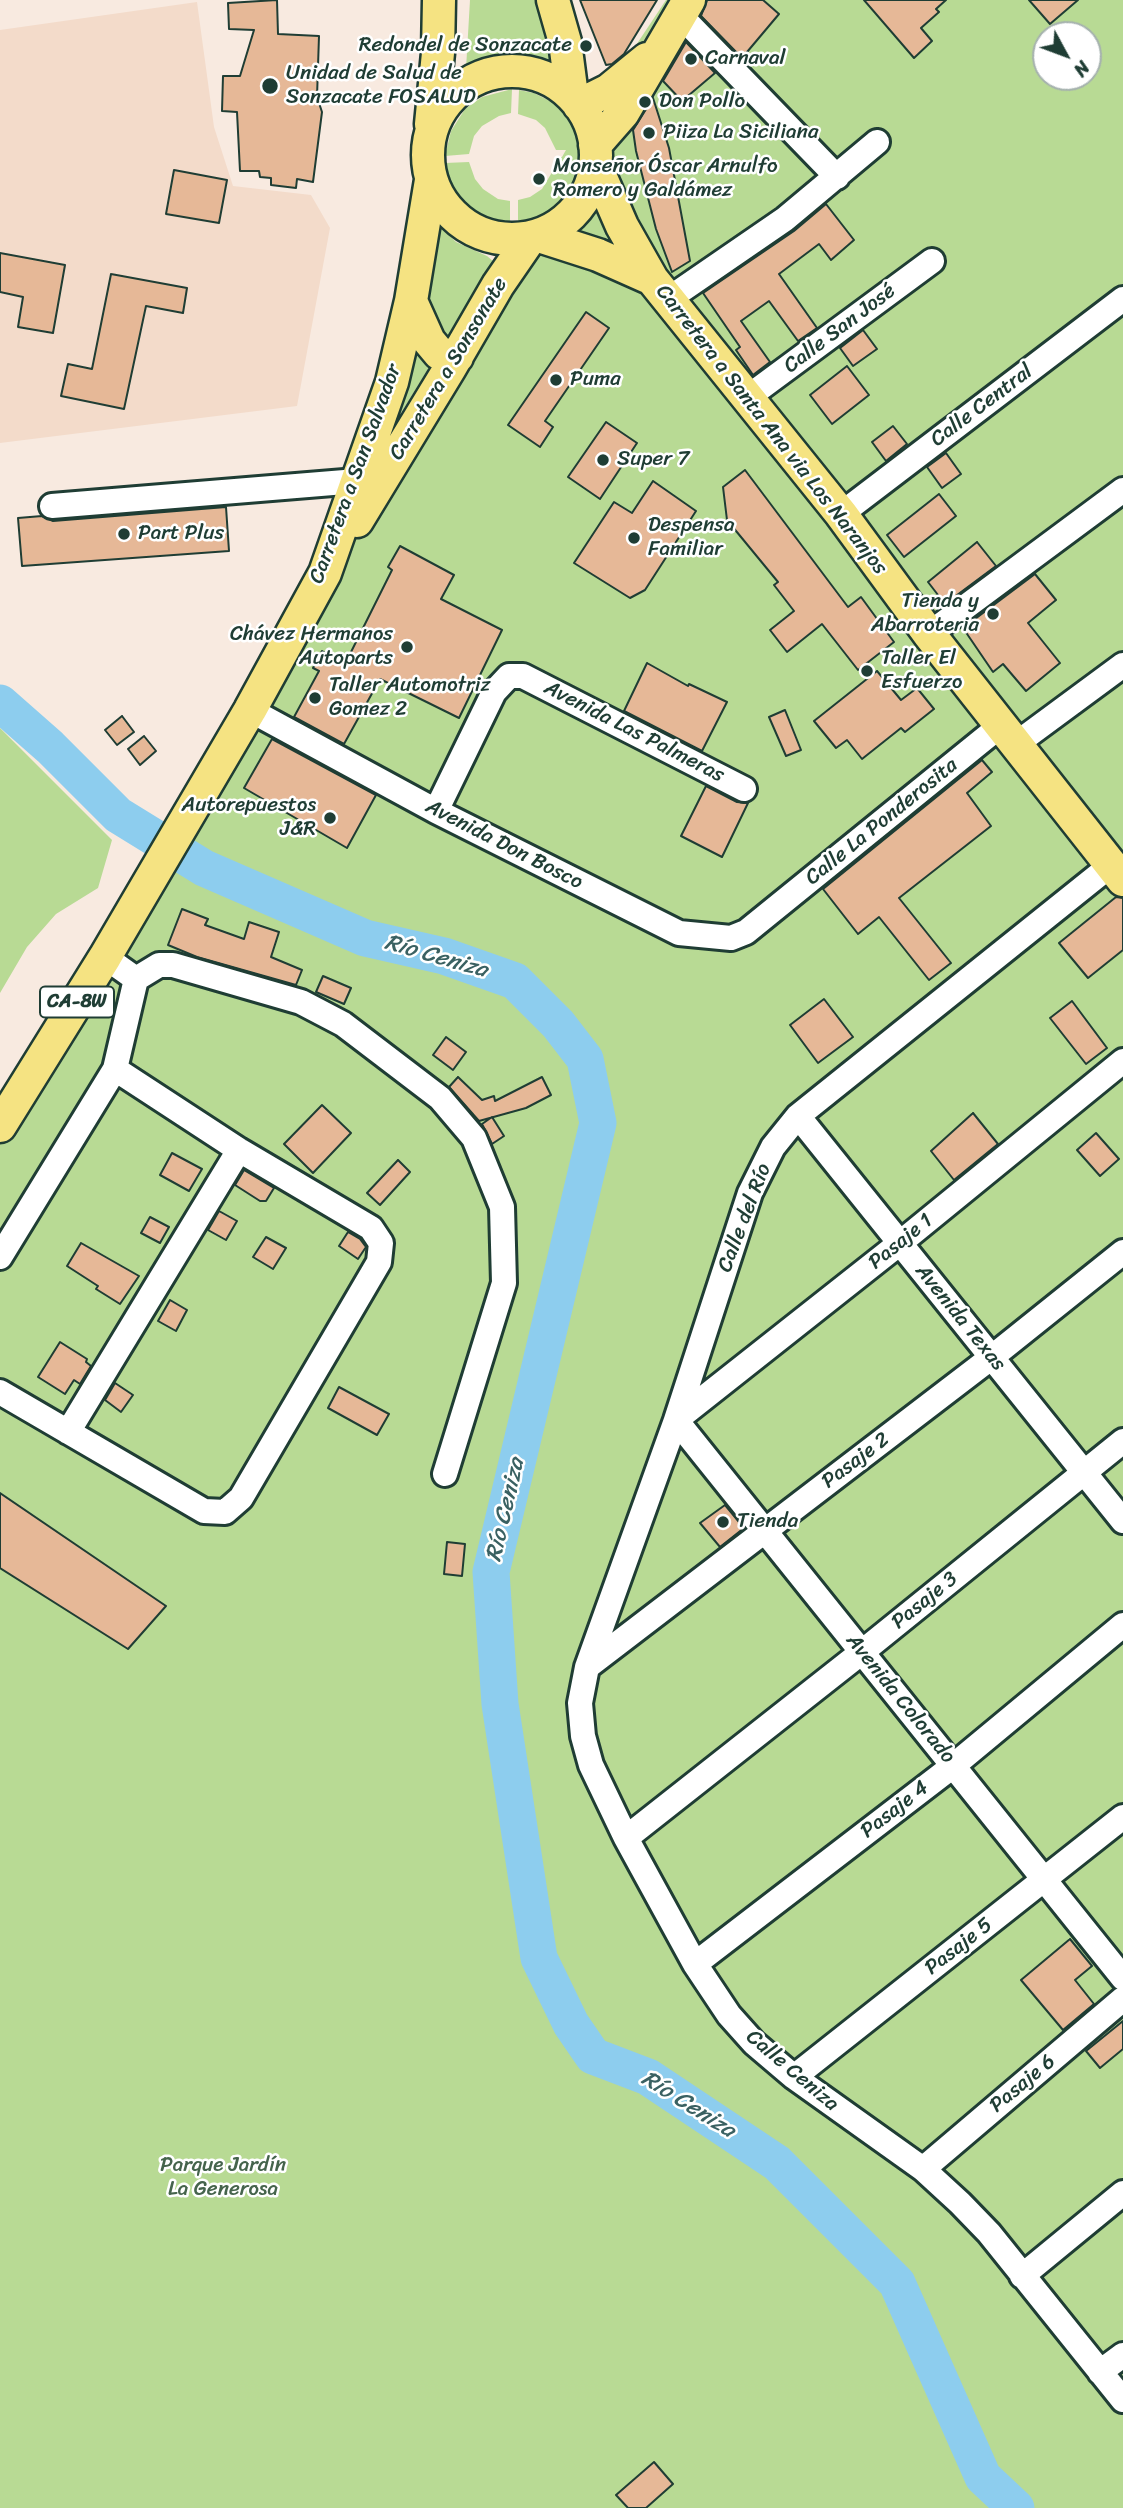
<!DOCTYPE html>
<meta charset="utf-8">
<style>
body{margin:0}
#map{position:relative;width:1123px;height:2508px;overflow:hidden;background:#f8eae0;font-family:Sriracha,sans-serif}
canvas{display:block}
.north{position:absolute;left:1032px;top:21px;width:70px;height:70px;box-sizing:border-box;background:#fff;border:2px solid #a5b1ae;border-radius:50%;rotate:131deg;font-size:19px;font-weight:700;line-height:28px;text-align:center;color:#1f3d34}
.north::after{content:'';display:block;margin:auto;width:24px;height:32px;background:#1f3d34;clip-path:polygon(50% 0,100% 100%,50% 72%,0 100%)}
</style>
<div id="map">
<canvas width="1123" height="2508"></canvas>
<div class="north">N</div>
</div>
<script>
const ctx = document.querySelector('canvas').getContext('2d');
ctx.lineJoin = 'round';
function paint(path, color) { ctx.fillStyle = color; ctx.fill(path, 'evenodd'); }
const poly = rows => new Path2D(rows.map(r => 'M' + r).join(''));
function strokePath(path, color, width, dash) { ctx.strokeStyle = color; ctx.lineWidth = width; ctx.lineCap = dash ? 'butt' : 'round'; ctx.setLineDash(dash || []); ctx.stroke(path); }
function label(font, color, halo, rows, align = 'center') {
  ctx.font = font + ' Sriracha,sans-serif'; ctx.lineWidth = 5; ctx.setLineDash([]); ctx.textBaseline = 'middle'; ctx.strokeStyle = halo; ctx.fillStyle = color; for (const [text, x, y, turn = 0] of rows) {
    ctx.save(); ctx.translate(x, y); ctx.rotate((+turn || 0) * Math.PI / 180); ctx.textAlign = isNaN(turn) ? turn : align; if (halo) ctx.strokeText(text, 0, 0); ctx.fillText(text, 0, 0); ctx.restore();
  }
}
const built = poly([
 [197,2,214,127,233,186,311,195,330,228,297,406,0,443,0,30]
]);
const green = poly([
 [470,0,538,0,560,65,527,56,507,56,482,62,466,69],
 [666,0,1123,0,1123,2508,0,2508,0,1100,521,225,518,225,518,200,530,197,542,189,554,169,556,157,562,157,566,150,556,150,545,128,536,120,518,114,519,90,534,93,552,102,564,112,577,134],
 [1046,35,1088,35,1088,77,1046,77],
 [512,89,511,113,499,116,482,126,474,136,469,154,445,156,451,131,465,109,482,97],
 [469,162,475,179,483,189,498,199,510,201,510,225,494,223,479,216,466,207,455,194,448,179,445,163],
 [440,226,456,242,487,256,493,261,494,265,446,343,424,309],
 [414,338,432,363,378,450],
 [0,728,112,840,98,888,56,914,27,947,0,993]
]);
const river = poly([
 [0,703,50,747,118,815,204,868,365,938,444,956,515,981,558,1024,585,1059,598,1123,491,1572,500,1704,539,1958,571,2024,593,2056,648,2077,777,2163,897,2283,983,2477,1016,2508]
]);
const building = poly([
 [277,0,278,34,319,36,317,97,322,112,313,182,297,179,296,188,271,185,271,178,260,177,259,171,240,171,237,112,222,111,223,76,240,76,254,30,229,29,228,3,277,0],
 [580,0,657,0,624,54,612,64,606,65,580,0],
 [707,0,763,0,779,14,742,58,701,16,707,0],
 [864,0,946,0,936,9,939,12,921,28,932,41,914,58,864,0],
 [1029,0,1078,0,1050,24,1029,0],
 [686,42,715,73,682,101,663,81,686,42],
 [653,98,669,148,690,261,672,272,656,229,636,151,633,130,653,98],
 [174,170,227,180,219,223,166,214,174,170],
 [826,204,854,240,831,260,819,244,779,274,817,328,798,341,769,301,741,321,770,362,753,375,736,350,740,347,703,293,794,231,826,204],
 [0,253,65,265,53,333,18,327,23,297,0,292,0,253],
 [111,274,187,288,183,313,146,306,124,409,61,396,68,364,92,369,111,274],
 [586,312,609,328,545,421,553,427,540,447,508,425,586,312],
 [863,330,877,349,853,366,840,348,863,330],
 [847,366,869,395,832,424,810,395,847,366],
 [606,422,637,443,600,499,568,477,606,422],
 [893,426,907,444,886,461,872,442,893,426],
 [946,453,961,474,942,488,927,467,946,453],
 [745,470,848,607,861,597,894,642,858,670,822,624,787,652,770,630,794,611,774,585,778,582,727,520,723,487,745,470],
 [653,481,696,511,645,590,630,598,574,563,614,502,632,513,653,481],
 [939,494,956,516,904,557,887,535,939,494],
 [226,507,229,551,22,566,18,518,42,516,53,521,226,507],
 [977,542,996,566,945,604,928,582,977,542],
 [400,546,454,575,441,599,502,630,459,718,380,679,344,744,294,717,319,671,313,668,322,651,345,664,392,570,388,567,400,546],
 [1035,574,1056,600,1028,623,1060,663,1026,691,1003,664,993,672,963,628,1035,574],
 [647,663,688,686,689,684,727,702,702,751,624,711,647,663],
 [877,671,901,700,917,688,934,709,905,732,901,728,862,759,847,740,836,748,814,721,877,671],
 [785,710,801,750,786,756,769,717,785,710],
 [122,716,134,732,117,745,105,730,122,716],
 [144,736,156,751,140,765,128,749,144,736],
 [272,739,376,795,347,848,244,788,272,739],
 [982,760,992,772,967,793,991,826,899,898,951,963,929,980,879,917,858,934,823,889,982,760],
 [706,786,737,802,748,803,722,857,681,836,706,786],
 [1116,897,1123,898,1123,950,1088,978,1059,943,1116,897],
 [182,909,208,919,205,925,244,939,249,922,279,932,271,957,302,970,296,985,197,957,168,945,182,909],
 [323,976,351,988,344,1004,316,992,323,976],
 [824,999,853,1037,818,1063,790,1025,824,999],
 [1072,1001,1107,1048,1086,1064,1050,1018,1072,1001],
 [446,1037,466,1052,453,1070,433,1055,446,1037],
 [458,1077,482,1100,494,1096,495,1101,542,1077,551,1095,526,1108,479,1121,449,1087,458,1077],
 [322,1105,351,1133,313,1173,284,1144,322,1105],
 [973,1113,998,1144,954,1180,931,1151,973,1113],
 [492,1117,504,1136,492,1144,482,1124,492,1117],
 [1096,1133,1119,1159,1100,1176,1077,1150,1096,1133],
 [172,1153,202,1169,189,1191,160,1175,172,1153],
 [398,1160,410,1172,380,1205,367,1193,398,1160],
 [244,1170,274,1188,266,1201,260,1201,235,1185,244,1170],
 [219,1211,237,1221,226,1240,208,1230,219,1211],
 [150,1217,169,1227,160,1243,141,1233,150,1217],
 [348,1232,360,1239,366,1247,358,1259,339,1246,348,1232],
 [266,1237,286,1248,273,1269,253,1257,266,1237],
 [81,1243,139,1276,120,1304,96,1289,98,1286,67,1266,81,1243],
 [170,1300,187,1310,176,1331,158,1321,170,1300],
 [60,1342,87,1359,86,1362,91,1366,80,1384,74,1380,65,1394,38,1377,60,1342],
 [115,1383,133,1395,121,1412,105,1400,115,1383],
 [339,1387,389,1414,377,1435,328,1408,339,1387],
 [0,1493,166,1606,128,1649,0,1568,0,1493],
 [725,1505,744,1528,720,1547,700,1523,725,1505],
 [447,1542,465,1544,462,1576,444,1574,447,1542],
 [1070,1939,1092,1966,1075,1980,1094,2004,1063,2030,1021,1980,1070,1939],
 [1123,2021,1123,2049,1100,2068,1086,2051,1123,2021],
 [654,2462,673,2484,646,2508,628,2508,616,2495,654,2462]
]);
const minor = poly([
 [680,15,837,177],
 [670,298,785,219,877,142],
 [748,397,932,261],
 [52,506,357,481],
 [841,514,1123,299],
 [929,634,1123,490],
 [250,710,436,811,679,933,731,938,746,932,1000,726],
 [1016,744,1123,665],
 [436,811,494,692,509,676,523,676,744,789],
 [1111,865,798,1116,773,1147,750,1193,676,1420,587,1667,580,1703,583,1736,591,1765,626,1838,695,1964,729,2015,754,2043,794,2077,923,2169,960,2203,989,2233,1123,2400],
 [136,979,159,965,173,965,301,1002,343,1024,440,1098,474,1138,502,1207,504,1283,445,1474],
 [1123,1061,900,1243,676,1420,1123,1978],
 [798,1116,1123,1521],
 [0,1257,115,1069,136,979,105,957],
 [0,1392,204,1511,225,1512,241,1498,379,1262,381,1243,371,1228,239,1150,115,1069],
 [68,1432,239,1150],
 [587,1667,992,1357,1123,1252],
 [626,1838,862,1652,1123,1441],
 [695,1964,953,1766,1123,1625],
 [794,2077,1123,1817],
 [923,2169,1123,1999],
 [1022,2276,1123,2193],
 [1100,2372,1123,2355]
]);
const major = poly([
 [553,0,565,42,572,96],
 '428 155a84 84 0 1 1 168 0a84 84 0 1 1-168 0Z',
 [579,105,609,90,647,59],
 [431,124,438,53,439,0],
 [595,145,623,113,689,0],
 [595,164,622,226,652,279,841,514,929,634,1123,880],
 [539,236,598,255,652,279],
 [411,301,429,341,439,353,457,357],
 [357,521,450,368,498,285,531,237],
 [0,1126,105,957,250,710,325,573,392,382,411,301,431,180]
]);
const markers = [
 [586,46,7,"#1f3d34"],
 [691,59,7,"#1f3d34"],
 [270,86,9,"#1f3d34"],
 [645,102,7,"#1f3d34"],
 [649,133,7,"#1f3d34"],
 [539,179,7,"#1f3d34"],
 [556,380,7,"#1f3d34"],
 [603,460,7,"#1f3d34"],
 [124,534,7,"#1f3d34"],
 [634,538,7,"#1f3d34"],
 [993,614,7,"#1f3d34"],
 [407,647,7,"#1f3d34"],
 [867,671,7,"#1f3d34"],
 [315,698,7,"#1f3d34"],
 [330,818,7,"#1f3d34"],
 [723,1522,7,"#1f3d34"]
];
const shields = [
 [77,1002,74]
];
const shieldNames = [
 ["CA-8W",77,1002]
];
const poiNames = [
 ["Redondel de Sonzacate",572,46,"right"],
 ["Carnaval",705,59],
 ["Unidad de Salud de",286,74],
 ["Sonzacate FOSALUD",286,98],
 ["Don Pollo",659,102],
 ["Piiza La Siciliana",663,133],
 ["Monseñor Óscar Arnulfo",553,167],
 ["Romero y Galdámez",553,191],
 ["Puma",570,380],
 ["Super 7",617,460],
 ["Despensa",648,526],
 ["Familiar",648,550],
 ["Part Plus",138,534],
 ["Tienda y",979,602,"right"],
 ["Abarroteria",979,626,"right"],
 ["Chávez Hermanos",393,635,"right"],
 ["Autoparts",393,659,"right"],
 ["Taller El",881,659],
 ["Esfuerzo",881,683],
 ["Taller Automotriz",329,686],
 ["Gomez 2",329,710],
 ["Autorepuestos",316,806,"right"],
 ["J&R",316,830,"right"],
 ["Tienda",737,1522]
];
const streetNames = [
 ["Calle San José",840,329,-37],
 ["Carretera a Sonsonate",449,369,-59],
 ["Calle Central",982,406,-37],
 ["Carretera a Santa Ana via Los Naranjos",771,430,52],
 ["Carretera a San Salvador",356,474,-70],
 ["Avenida Las Palmeras",634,732,27],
 ["Calle La Ponderosita",882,822,-39],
 ["Avenida Don Bosco",504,845,27],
 ["Calle del Río",745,1218,-69],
 ["Pasaje 1",901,1242,-39],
 ["Avenida Texas",960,1318,51],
 ["Pasaje 2",856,1461,-37],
 ["Pasaje 3",925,1601,-39],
 ["Avenida Colorado",900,1699,51],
 ["Pasaje 4",895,1810,-38],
 ["Pasaje 5",959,1947,-38],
 ["Calle Ceniza",792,2071,40],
 ["Pasaje 6",1023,2084,-40]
];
const parkNames = [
 ["Parque Jardín",223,2166],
 ["La Generosa",223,2190]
];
const waterNames = [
 ["Río Ceniza",436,957,16],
 ["Río Ceniza",506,1510,-77],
 ["Río Ceniza",688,2105,32]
];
paint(built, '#f3dbca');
paint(green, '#b8da94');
strokePath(river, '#8dcdee', 37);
paint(building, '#e6b897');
strokePath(building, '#1f3d34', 2);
strokePath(minor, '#1f3d34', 30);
strokePath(major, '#1f3d34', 37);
strokePath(minor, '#fff', 24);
strokePath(major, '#f5e382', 32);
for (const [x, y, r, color] of markers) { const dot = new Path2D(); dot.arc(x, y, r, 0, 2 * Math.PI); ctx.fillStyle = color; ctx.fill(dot); strokePath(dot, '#fff', 2.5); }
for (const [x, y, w] of shields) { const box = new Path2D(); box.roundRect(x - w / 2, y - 15.5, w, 31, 5); ctx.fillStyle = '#fff'; ctx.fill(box); strokePath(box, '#1f3d34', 2); }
label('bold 19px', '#1f3d34', null, shieldNames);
label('21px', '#1f3d34', '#fff', poiNames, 'left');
label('21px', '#1f3d34', '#fff', streetNames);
label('21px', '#45644c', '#fff', parkNames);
label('italic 23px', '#3a6162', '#fff', waterNames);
</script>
